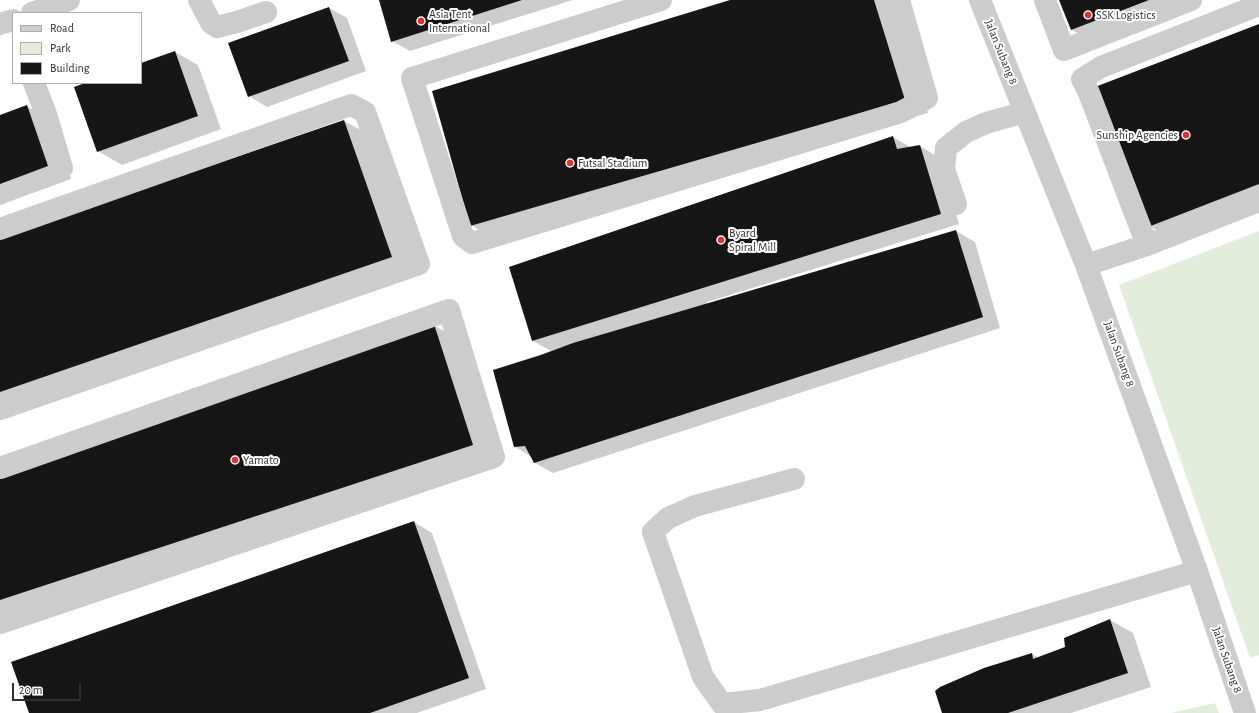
<!DOCTYPE html>
<style>
body{margin:0}
#map{position:relative;width:1259px;height:713px;overflow:hidden;background:#fff;font-family:"Alegreya Sans",sans-serif}
canvas{display:block}
.legend{position:absolute;left:12px;top:12px;width:130px;height:72px;box-sizing:border-box;background:#fff;border:1px solid #acacac;margin:0;padding:5px 7px;list-style:none;font-size:12px;color:#2f2f2f}
.legend li{display:flex;align-items:center;gap:8px;height:20px}
.legend b{width:20px;border:1px solid #acacac}
.scale{position:absolute;left:12px;top:683px;width:69px;height:18px;box-sizing:border-box;border:2px solid #2f2f2f;border-top:0;padding-left:5px;font-size:12px;line-height:14px;white-space:nowrap;color:#2f2f2f;-webkit-text-stroke:3px #fff;paint-order:stroke}
</style>
<div id="map">
<canvas width="1259" height="713"></canvas>
<ul class="legend">
<li><b style="height:5px;background:#ccc"></b>Road</li>
<li><b style="height:11px;background:#e3eddc"></b>Park</li>
<li><b style="height:11px;background:#161616"></b>Building</li>
</ul>
<div class="scale">20 m</div>
</div>
<script>
const ctx = document.querySelector('canvas').getContext('2d');
ctx.lineJoin = 'round';
function paint(path, color) { ctx.fillStyle = color; ctx.fill(path, 'evenodd'); }
const poly = rows => new Path2D(rows.map(r => 'M' + r).join(''));
function strokePath(path, color, width, dash) { ctx.strokeStyle = color; ctx.lineWidth = width; ctx.lineCap = dash ? 'butt' : 'round'; ctx.setLineDash(dash || []); ctx.stroke(path); }
function label(font, color, halo, rows, align = 'center') {
  ctx.font = font + ' "Alegreya Sans",sans-serif'; ctx.lineWidth = 4; ctx.setLineDash([]); ctx.textBaseline = 'middle'; ctx.strokeStyle = halo; ctx.fillStyle = color; for (const [text, x, y, turn = 0] of rows) {
    ctx.save(); ctx.translate(x, y); ctx.rotate((+turn || 0) * Math.PI / 180); ctx.textAlign = isNaN(turn) ? turn : align; if (halo) ctx.strokeText(text, 0, 0); ctx.fillText(text, 0, 0); ctx.restore();
  }
}
const green = poly([
 [1259,231,1259,655,1250,658,1119,285],
 [1215,703,1219,713,1171,713]
]);
const shadow = poly([
 [380,0,573,0,410,51,392,41],
 [734,0,893,0,928,113,494,239,471,225],
 [1060,0,1193,0,1090,40,1072,30],
 [329,8,347,18,366,71,267,107,249,96],
 [1259,25,1259,201,1167,236,1149,226],
 [175,52,198,65,221,129,122,165,98,151,88,83,141,83,141,64],
 [26,106,50,120,71,179,0,205,0,116],
 [344,121,368,134,414,270,0,413,0,239],
 [893,137,912,148,920,146,938,157,959,224,707,302,708,304,956,231,975,242,1000,328,553,473,535,463,532,457,515,447,494,370,551,351,533,341],
 [433,325,452,335,490,455,0,616,0,476],
 [414,522,432,533,486,689,417,713,30,713],
 [1110,620,1133,633,1151,687,1071,713,943,713,1032,654,1039,658,1066,648]
]);
const building = poly([
 [379,0,522,0,391,42],
 [730,0,874,0,905,100,470,226,432,91],
 [1059,0,1149,0,1071,30],
 [329,7,349,61,248,97,228,43],
 [1259,24,1259,184,1148,227,1095,87],
 [175,51,198,116,97,152,74,87,85,83,141,83,141,63],
 [27,105,48,166,0,184,0,115],
 [344,120,392,257,0,392,0,238],
 [893,136,897,149,920,145,941,214,532,341,509,267],
 [956,230,983,317,534,463,525,446,514,447,493,370,541,355,573,343],
 [434,324,473,445,0,600,0,475],
 [414,521,469,678,370,713,29,713,11,662],
 [1110,619,1128,673,1008,713,942,713,935,691,940,687,984,668,1032,653,1033,659,1065,647,1064,638]
]);
const minor = poly([
 [199,0,211,23,217,27,237,22,266,12],
 [661,0,412,78,463,236,472,243,901,112,927,98,899,0],
 [980,0,1086,265,1197,571,1245,713],
 [1045,0,1064,50,1191,0],
 [32,13,69,0],
 [0,24,13,20],
 [34,83,46,114,62,168],
 [956,204,944,169,946,148,966,132,986,123,1025,112],
 [0,229,351,105,365,112,419,264,0,409],
 [1147,245,1089,93,1082,79,1101,67,1259,5],
 [1086,265,1147,245,1259,201],
 [0,468,449,310,494,457,0,623],
 [794,479,695,506,668,518,653,532,703,677,722,704,760,700,1197,571]
]);
const markers = [
 [1088,15,4,"#ee2c28"],
 [421,21,4,"#ee2c28"],
 [1186,135,4,"#ee2c28"],
 [570,163,4,"#ee2c28"],
 [721,240,4,"#ee2c28"],
 [235,460,4,"#ee2c28"]
];
const poiNames = [
 ["Asia Tent",429,14],
 ["International",429,28],
 ["SSK Logistics",1096,15],
 ["Sunship Agencies",1178,135,"right"],
 ["Futsal Stadium",578,163],
 ["Byard",729,233],
 ["Spiral Mill",729,247],
 ["Yamato",243,460]
];
const streetNames = [
 ["Jalan Subang 8",1001,52,68],
 ["Jalan Subang 8",1119,354,70],
 ["Jalan Subang 8",1227,660,71]
];
paint(green, '#e3eddc');
paint(shadow, '#0003');
paint(building, '#161616');
strokePath(minor, '#ccc', 22);
for (const [x, y, r, color] of markers) { const dot = new Path2D(); dot.arc(x, y, r, 0, 2 * Math.PI); ctx.fillStyle = color; ctx.fill(dot); strokePath(dot, '#fff', 1.5); }
label('12px', '#2f2f2f', '#fff', poiNames, 'left');
label('12px', '#2f2f2f', '#fff', streetNames);
</script>
